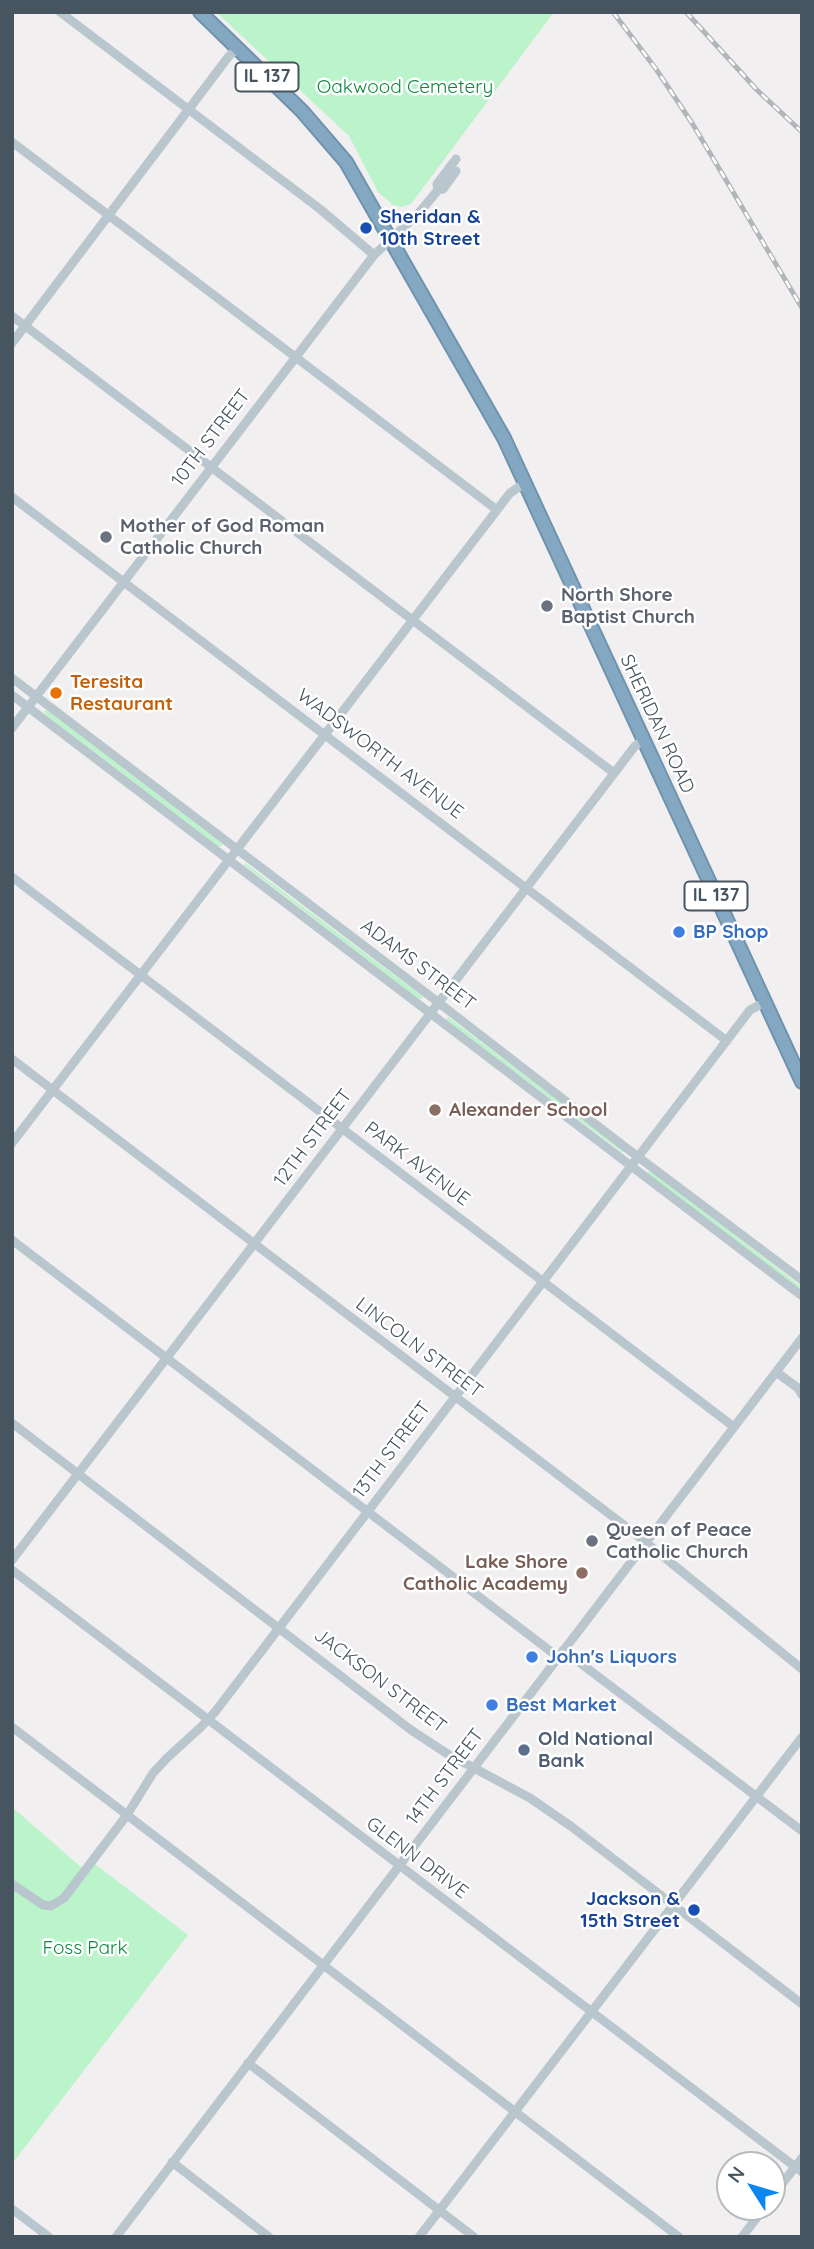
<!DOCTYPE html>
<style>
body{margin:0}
#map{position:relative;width:814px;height:2249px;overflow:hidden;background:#f2eff0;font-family:Quicksand,sans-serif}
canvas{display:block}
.frame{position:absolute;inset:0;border:14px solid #46555f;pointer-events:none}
.north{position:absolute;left:716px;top:2151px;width:70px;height:70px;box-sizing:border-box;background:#fff;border:2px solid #b5bbbf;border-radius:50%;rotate:307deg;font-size:19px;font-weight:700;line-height:28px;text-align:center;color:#46555f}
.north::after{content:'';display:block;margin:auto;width:24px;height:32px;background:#0c86f0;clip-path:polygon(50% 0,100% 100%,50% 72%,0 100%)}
</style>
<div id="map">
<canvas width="814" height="2249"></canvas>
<div class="frame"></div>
<div class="north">N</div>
</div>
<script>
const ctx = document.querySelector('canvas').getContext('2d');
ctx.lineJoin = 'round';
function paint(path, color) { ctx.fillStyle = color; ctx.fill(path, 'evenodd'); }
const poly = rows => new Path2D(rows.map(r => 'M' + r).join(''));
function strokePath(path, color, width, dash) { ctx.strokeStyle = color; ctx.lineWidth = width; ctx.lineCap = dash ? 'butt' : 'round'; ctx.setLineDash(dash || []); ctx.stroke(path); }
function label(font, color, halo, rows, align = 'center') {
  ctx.font = font + ' Quicksand,sans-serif'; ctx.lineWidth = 5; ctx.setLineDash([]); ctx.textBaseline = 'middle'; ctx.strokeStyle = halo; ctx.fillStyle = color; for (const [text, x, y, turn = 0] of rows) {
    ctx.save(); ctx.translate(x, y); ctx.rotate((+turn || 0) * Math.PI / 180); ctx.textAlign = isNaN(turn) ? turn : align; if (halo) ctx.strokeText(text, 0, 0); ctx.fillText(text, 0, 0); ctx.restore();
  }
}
const green = poly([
 [216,12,554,12,411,204,402,207,393,205,378,192,349,136],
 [47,710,221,843,222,846,219,847,45,714,44,711],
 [245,863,422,996,422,999,419,999,244,865],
 [448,1017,623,1150,623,1153,446,1020],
 [650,1171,802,1287,802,1291,647,1173],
 [12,1807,81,1867,95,1864,188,1935,12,2164]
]);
const minor = poly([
 [60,12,320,209,374,255],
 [12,142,497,510],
 [438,190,437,184,456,159],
 [12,316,614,773],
 [12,343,229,56,238,48],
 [12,497,727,1041],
 [12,678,430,996,625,1147,802,1280],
 [12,695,802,1296],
 [12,728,374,255,418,214,438,190,443,189,456,171],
 [12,877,734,1427],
 [12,1059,633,1532,802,1669],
 [12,1143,510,493,525,483],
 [12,1240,558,1657],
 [776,1372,798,1388,802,1395],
 [12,1423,411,1730,446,1753,530,1798,572,1827,802,2004],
 [12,1560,635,746,644,740],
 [12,1570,802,2172],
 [563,1650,802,1831],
 [12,1727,679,2237],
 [12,1884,43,1905,51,1906,64,1898,127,1815,153,1773,167,1758,201,1727,215,1712,750,1010,765,1002],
 [248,2063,474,2237],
 [172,2162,269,2237],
 [772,2197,802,2158],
 [12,2209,49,2237],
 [116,2237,802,1338],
 [419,2237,802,1737],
 [742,2237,765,2207]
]);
const highway = poly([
 [200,12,302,111,346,162,504,438,802,1082]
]);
const rail = poly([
 [613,12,656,69,692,123,802,308],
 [686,12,757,90,802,132]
]);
const markers = [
 [366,228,7,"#1a4fb4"],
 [106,537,7,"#6b7280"],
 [547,606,7,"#6b7280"],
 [56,693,7,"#e8710a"],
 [679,932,7,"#3f7fe0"],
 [435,1110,7,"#8d6e63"],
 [592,1541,7,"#6b7280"],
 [582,1573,7,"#8d6e63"],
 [532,1657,7,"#3f7fe0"],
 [492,1705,7,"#3f7fe0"],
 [524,1750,7,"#5c6f8a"],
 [694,1910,7,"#1a4fb4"]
];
const shields = [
 [267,77,63],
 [716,896,63]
];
const shieldNames = [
 ["IL 137",267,77],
 ["IL 137",716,896]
];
const parkNames = [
 ["Oakwood Cemetery",405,87],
 ["Foss Park",85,1948]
];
const transitNames = [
 ["Sheridan &",380,217],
 ["10th Street",380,239],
 ["Jackson &",680,1899,"right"],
 ["15th Street",680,1921,"right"]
];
const streetNames = [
 ["10TH STREET",211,438,-53],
 ["SHERIDAN ROAD",657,724,65],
 ["WADSWORTH AVENUE",380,754,37],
 ["ADAMS STREET",418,965,37],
 ["12TH STREET",313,1138,-53],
 ["PARK AVENUE",417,1164,37],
 ["LINCOLN STREET",419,1348,37],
 ["13TH STREET",392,1450,-53],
 ["JACKSON STREET",380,1681,37],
 ["14TH STREET",445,1777,-53],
 ["GLENN DRIVE",417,1858,37]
];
const worshipNames = [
 ["Mother of God Roman",120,526],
 ["Catholic Church",120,548],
 ["North Shore",561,595],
 ["Baptist Church",561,617],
 ["Queen of Peace",606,1530],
 ["Catholic Church",606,1552]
];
const foodNames = [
 ["Teresita",70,682],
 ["Restaurant",70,704]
];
const shopNames = [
 ["BP Shop",693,932],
 ["John's Liquors",546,1657],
 ["Best Market",506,1705]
];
const educationNames = [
 ["Alexander School",449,1110],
 ["Lake Shore",568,1562,"right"],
 ["Catholic Academy",568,1584,"right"]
];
const serviceNames = [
 ["Old National",538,1739],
 ["Bank",538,1761]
];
paint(green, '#bbf3cb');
strokePath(highway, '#6f93ae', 16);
strokePath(minor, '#bac6ce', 9);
strokePath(highway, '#84a8c2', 12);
strokePath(rail, '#b1b6bb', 5);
strokePath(rail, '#fff', 2.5, [8]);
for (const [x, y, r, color] of markers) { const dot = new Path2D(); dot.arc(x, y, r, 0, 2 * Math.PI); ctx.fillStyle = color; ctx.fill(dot); strokePath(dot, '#fff', 2.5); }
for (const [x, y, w] of shields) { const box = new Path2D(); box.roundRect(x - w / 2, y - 14.5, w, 29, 5); ctx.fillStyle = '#fff'; ctx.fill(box); strokePath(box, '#46555f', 2); }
label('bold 18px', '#46555f', null, shieldNames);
label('19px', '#108740', '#fff', parkNames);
label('bold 19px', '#164399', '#fff', transitNames, 'left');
label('19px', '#46555f', '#fff', streetNames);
label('bold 19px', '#5b616d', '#fff', worshipNames, 'left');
label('bold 19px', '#c56008', '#fff', foodNames, 'left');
label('bold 19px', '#366cbe', '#fff', shopNames, 'left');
label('bold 19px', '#785e54', '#fff', educationNames, 'left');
label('bold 19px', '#4e5e75', '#fff', serviceNames, 'left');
</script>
